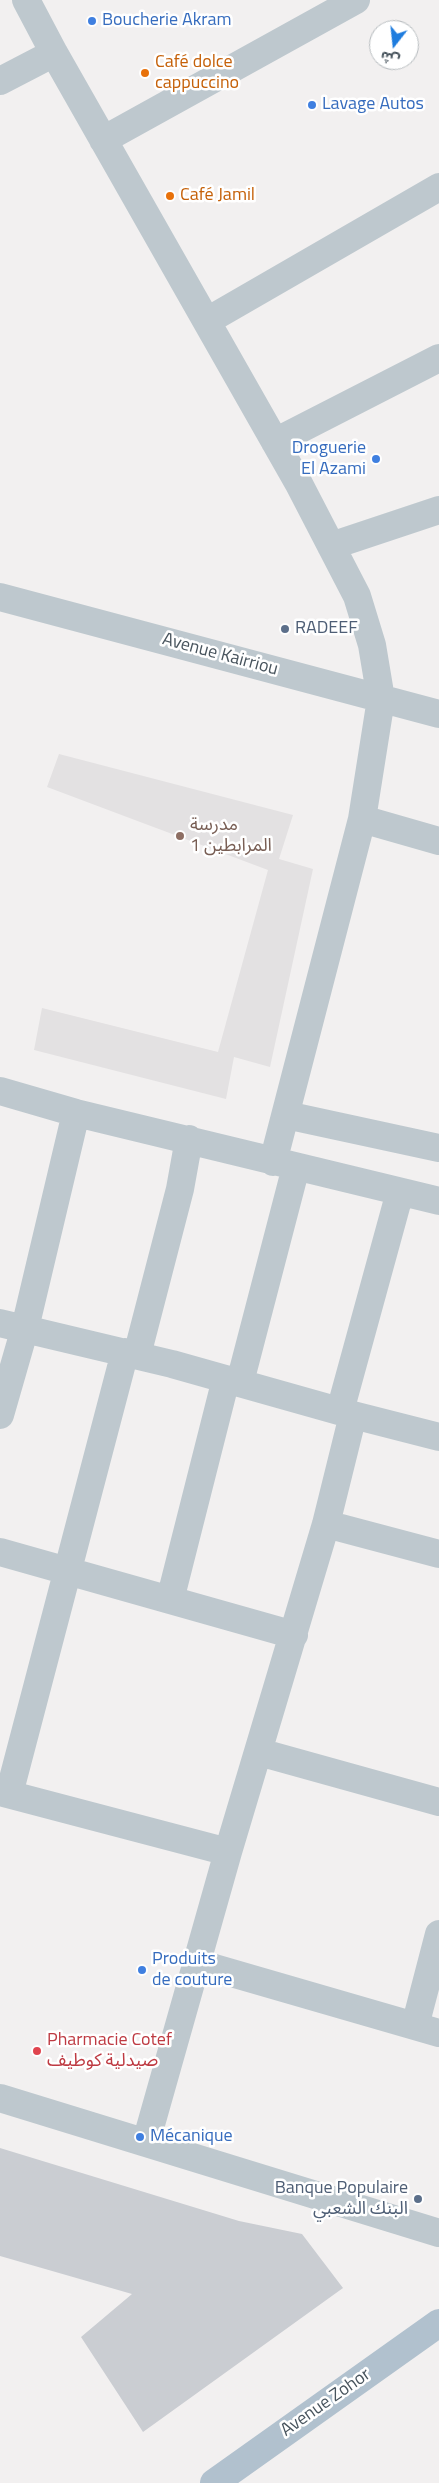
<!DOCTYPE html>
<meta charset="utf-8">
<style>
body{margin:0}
#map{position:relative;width:439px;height:2483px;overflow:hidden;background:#f2f0f0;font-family:"Titillium Web","Noto Sans Arabic",sans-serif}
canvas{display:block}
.north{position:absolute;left:369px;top:20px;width:50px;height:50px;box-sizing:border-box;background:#fff;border:1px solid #b6bbbe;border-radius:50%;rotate:196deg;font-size:14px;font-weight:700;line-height:20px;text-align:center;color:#48545d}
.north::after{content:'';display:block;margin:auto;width:18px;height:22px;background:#1e7cde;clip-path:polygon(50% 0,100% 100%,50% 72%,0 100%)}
</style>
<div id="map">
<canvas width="439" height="2483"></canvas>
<div class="north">ش</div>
</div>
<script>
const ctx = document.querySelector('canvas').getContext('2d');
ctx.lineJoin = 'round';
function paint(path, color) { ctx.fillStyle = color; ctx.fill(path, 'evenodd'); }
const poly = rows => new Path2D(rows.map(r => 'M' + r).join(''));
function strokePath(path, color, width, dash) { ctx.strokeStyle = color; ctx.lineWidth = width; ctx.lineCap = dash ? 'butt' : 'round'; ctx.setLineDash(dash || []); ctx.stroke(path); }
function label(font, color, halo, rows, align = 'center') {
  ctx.font = font + ' "Titillium Web","Noto Sans Arabic",sans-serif'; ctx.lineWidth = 5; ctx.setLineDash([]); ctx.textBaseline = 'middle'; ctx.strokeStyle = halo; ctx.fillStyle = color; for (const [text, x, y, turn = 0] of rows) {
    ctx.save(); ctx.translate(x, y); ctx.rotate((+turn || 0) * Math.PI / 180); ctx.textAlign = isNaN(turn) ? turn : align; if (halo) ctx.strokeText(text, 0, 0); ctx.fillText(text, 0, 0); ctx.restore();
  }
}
const education = poly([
 [59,754,293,815,279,859,313,869,270,1067,234,1057,226,1099,34,1050,42,1008,218,1052,268,870,47,787]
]);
const building = poly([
 [0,2148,239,2221,302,2234,343,2288,143,2432,81,2337,132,2294,0,2256]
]);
const minor = poly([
 [26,0,54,53,299,484,357,596,372,645,381,699,362,819,273,1162],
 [0,81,54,53],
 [103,140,356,0],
 [207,321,439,187],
 [275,442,439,358],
 [331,546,439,510],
 [0,597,439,714],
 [362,819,439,841],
 [0,1091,76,1113,439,1201],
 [286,1115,439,1148],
 [0,1323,172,1364,353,1415],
 [137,1355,180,1189,189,1139],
 [240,1382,296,1167],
 [340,1411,400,1192],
 [0,1415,25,1328,76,1113],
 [326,1524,439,1554],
 [0,1552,294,1635],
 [170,1600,226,1379],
 [259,1752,439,1802],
 [0,1792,228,1852],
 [9,1794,125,1352],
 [197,1963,439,2033],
 [415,2026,439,1934],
 [0,2098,439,2233],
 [146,2142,228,1852,326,1524,353,1415,439,1437]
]);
const major = poly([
 [214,2483,439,2323]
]);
const markers = [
 [92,21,5,"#3f7fe0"],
 [145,73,5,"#e8710a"],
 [312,105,5,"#3f7fe0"],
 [170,196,5,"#e8710a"],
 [376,459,5,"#3f7fe0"],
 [285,629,5,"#5c6f8a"],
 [180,836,5,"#8d6e63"],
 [142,1970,5,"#3f7fe0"],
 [37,2051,5,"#e0444e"],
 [140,2137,5,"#3f7fe0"],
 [418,2199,5,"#5c6f8a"]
];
const shopNames = [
 ["Boucherie Akram",102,21],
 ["Lavage Autos",322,105],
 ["Droguerie",366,449,"right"],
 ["El Azami",366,470,"right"],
 ["Produits",152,1960],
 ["de couture",152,1981],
 ["Mécanique",150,2137]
];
const foodNames = [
 ["Café dolce",155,63],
 ["cappuccino",155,84],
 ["Café Jamil",180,196]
];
const serviceNames = [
 ["RADEEF",295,629],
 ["Banque Populaire",408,2189,"right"],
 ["البنك الشعبي",408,2210,"right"]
];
const streetNames = [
 ["Avenue Kairriou",220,655,15],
 ["Avenue Zohor",326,2403,-35]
];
const educationNames = [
 ["مدرسة",190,826],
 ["المرابطين 1",190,847]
];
const healthNames = [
 ["Pharmacie Cotef",47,2041],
 ["صيدلية كوطيف",47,2062]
];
paint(education, '#e3e1e2');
paint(building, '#cacdd2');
strokePath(minor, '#bec8ce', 28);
strokePath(major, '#b1c1ce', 28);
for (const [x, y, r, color] of markers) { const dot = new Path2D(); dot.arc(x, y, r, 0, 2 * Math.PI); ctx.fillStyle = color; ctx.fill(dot); strokePath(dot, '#fff', 2); }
label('18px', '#366cbe', '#fff', shopNames, 'left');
label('18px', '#c56008', '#fff', foodNames, 'left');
label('18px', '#4e5e75', '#fff', serviceNames, 'left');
label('18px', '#48545d', '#fff', streetNames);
label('18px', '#785e54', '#fff', educationNames, 'left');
label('18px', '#be3a42', '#fff', healthNames, 'left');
</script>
